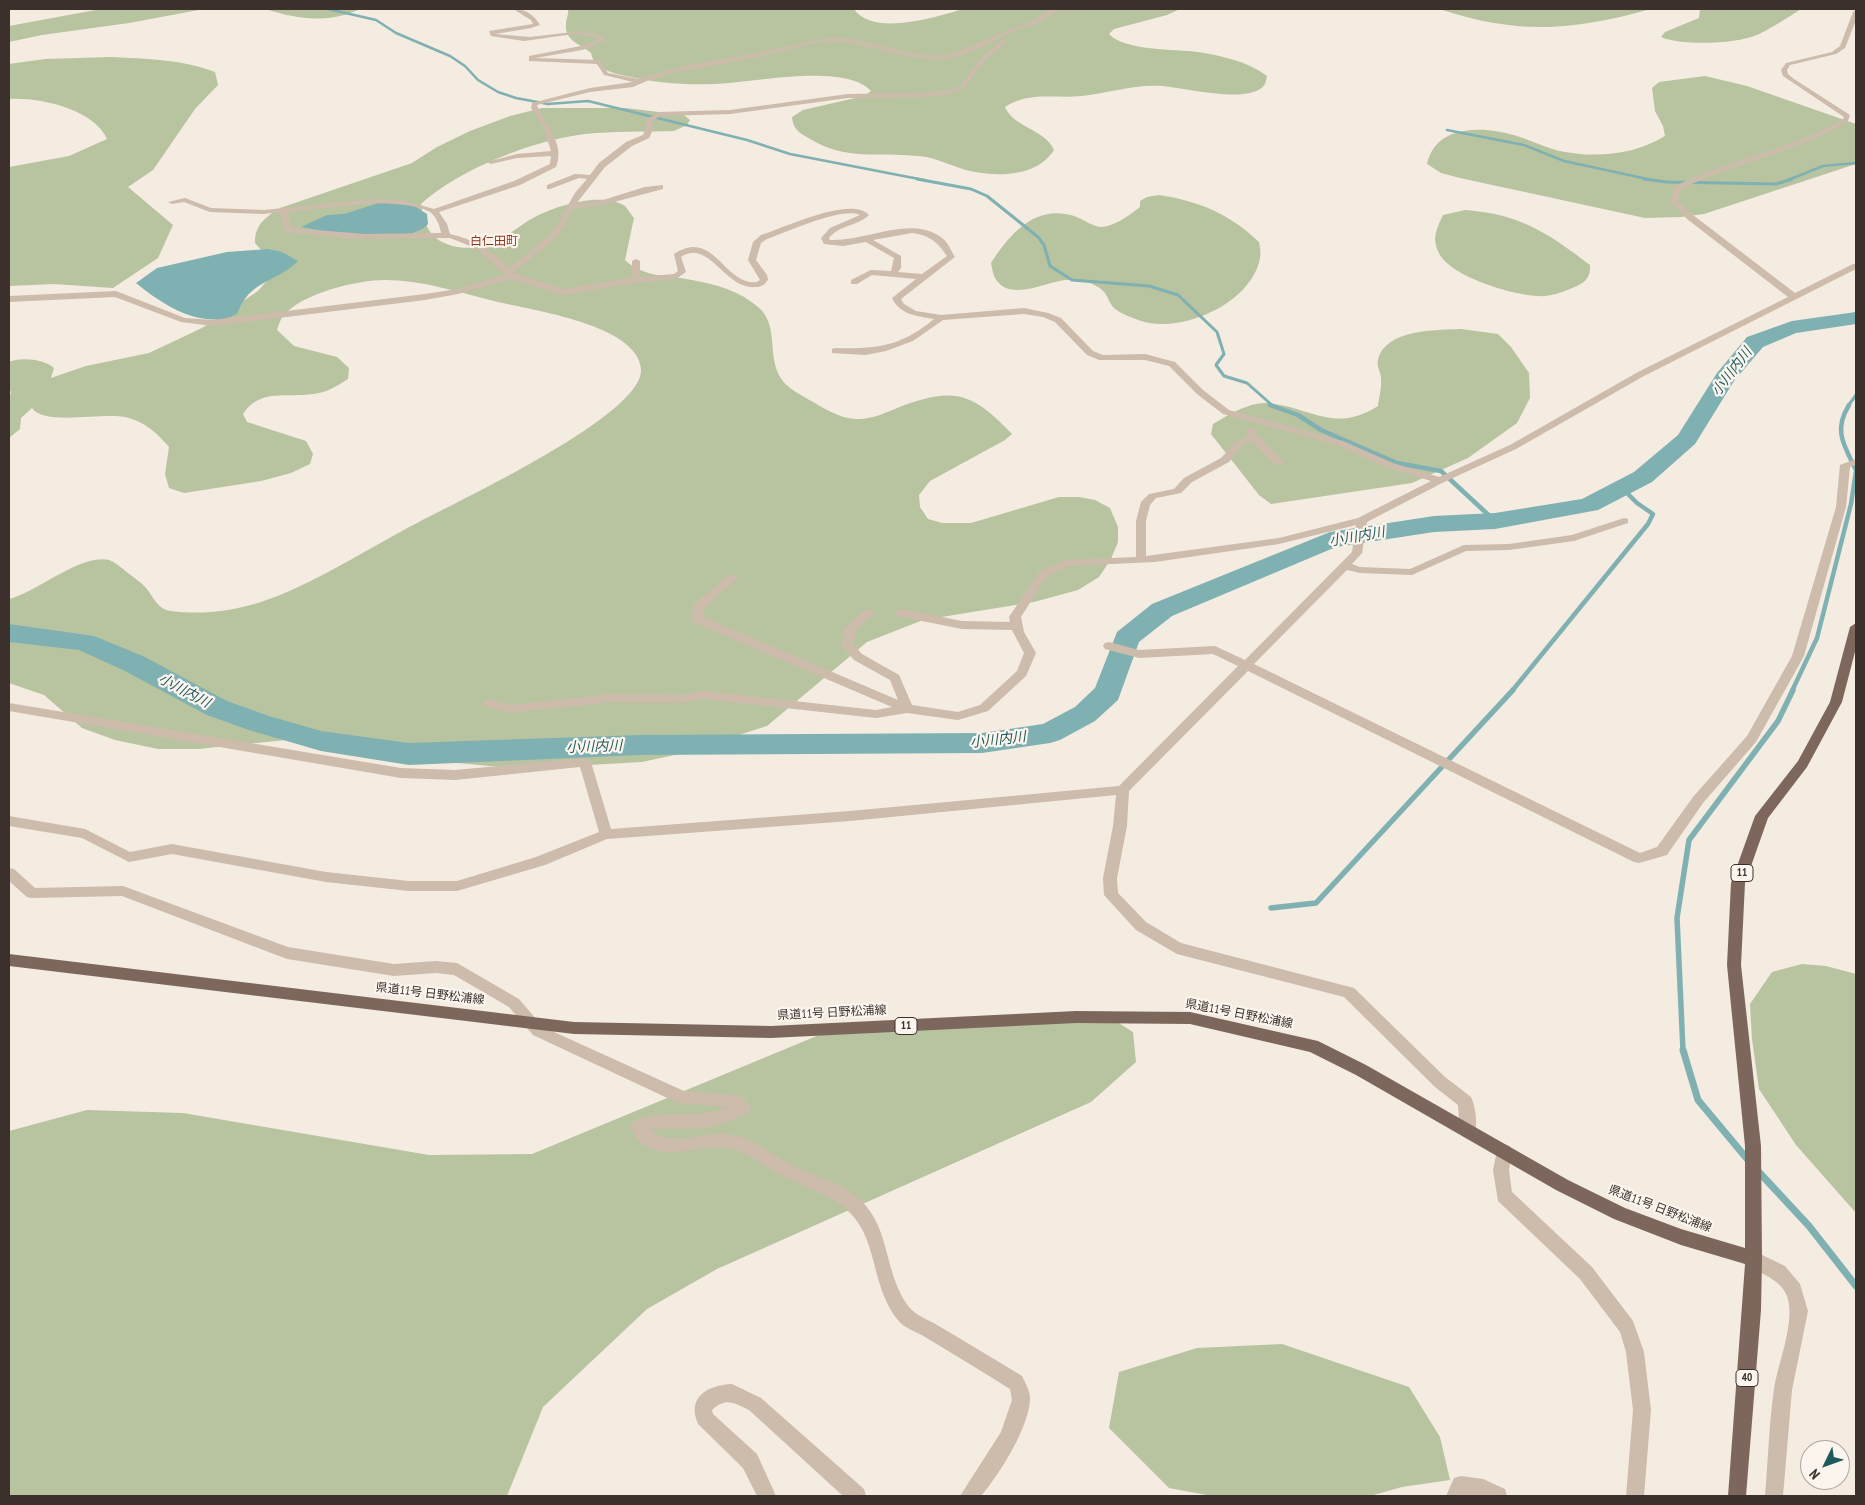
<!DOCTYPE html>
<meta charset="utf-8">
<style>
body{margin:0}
#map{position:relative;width:1865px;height:1505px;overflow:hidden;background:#f4ebe1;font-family:"PT Sans Narrow",sans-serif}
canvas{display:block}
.frame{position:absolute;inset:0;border:10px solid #3b302b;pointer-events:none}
.north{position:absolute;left:1800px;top:1440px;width:50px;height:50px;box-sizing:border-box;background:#fbf5ee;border:1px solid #aea6a0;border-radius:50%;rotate:228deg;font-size:14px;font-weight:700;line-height:20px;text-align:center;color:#3b302b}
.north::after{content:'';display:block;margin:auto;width:18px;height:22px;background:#1f5a5e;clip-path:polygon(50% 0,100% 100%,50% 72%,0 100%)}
</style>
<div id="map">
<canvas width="1865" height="1505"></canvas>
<div class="frame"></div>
<div class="north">N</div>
</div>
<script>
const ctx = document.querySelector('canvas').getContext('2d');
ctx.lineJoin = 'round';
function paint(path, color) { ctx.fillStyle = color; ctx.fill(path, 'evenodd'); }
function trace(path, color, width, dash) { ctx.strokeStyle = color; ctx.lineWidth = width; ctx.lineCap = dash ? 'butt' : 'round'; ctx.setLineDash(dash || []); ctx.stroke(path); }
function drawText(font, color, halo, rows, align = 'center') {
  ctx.font = font + ' "PT Sans Narrow","Noto Sans JP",sans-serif'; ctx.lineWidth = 4.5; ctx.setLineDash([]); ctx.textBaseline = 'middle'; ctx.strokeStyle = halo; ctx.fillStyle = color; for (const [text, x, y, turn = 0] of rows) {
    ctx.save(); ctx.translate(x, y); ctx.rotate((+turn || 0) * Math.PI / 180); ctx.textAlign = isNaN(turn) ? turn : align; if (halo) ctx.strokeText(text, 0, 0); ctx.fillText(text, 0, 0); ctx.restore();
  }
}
const green = new Path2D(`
 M101,9H204L129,23L42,35L9,42V26Z
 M265,9H360C329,24 297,19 265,9Z
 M568,9H854C873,37 936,17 963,9H1180L1167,15L1114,29L1109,34C1124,51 1176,49 1198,52C1222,56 1247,61 1267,76C1266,81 1265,87 1260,89C1240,102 1185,88 1162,86C1135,84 1109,93 1082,96C1054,99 1030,91 1005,107C1014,128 1045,129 1054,150C1037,177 998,177 970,171C952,167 937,157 918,156C879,152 847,161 810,139C800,133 793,130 792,117L803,110L864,96L871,91C845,62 751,83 714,84C684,85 655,83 626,76C612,73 594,69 591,53C580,44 564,40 566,24C566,18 569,15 568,9Z
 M1439,9H1651C1571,31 1519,35 1439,9Z
 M1700,9H1801C1787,18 1772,28 1757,35C1736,44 1681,46 1661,37L1665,32L1699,18Z
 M111,57C147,59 181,59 215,72L218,85L195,109L153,170L128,187L173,225L158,258L113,288L54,284L9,286V167L69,156L107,139C94,109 39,97 9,99V64L45,59Z
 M1705,76L1747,86L1856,124V164L1704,214L1681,217L1645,218L1460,178L1441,173L1427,164C1436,123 1485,126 1517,136C1533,141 1548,149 1565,152C1599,158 1636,154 1665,136L1663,126L1655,111L1652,88L1659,82Z
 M542,108H625L684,115L690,120L687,125L674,131C645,132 614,131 585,134C534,140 459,169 421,204C423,214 424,224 431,233C444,250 476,251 494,243C508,236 520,225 533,218C555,206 601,191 625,206C628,209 631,215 634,218L625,260C644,278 668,275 692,280C715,284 740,291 758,307C779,324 767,355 780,377C786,388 803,396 813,402C825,409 840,418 855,419C872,420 887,412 902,406C955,386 974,394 1012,434L1005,440L930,481L919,495L920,507L928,519L942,523H971L1059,497H1079L1095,500L1110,508L1118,527V542L1111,559L1099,577L1078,590L1034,602L923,620L867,642L767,726L679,754L642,762L535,768L489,766L447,762L383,742L325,736L198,749H158L115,740L82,728L44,695L9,683V599C37,592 81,553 109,560C115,562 123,569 128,573C134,578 141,582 146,588C152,595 156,605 164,609C172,613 200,613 210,612C226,611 246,607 261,602C313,585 370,547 419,522C458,501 645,414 641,369C638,325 532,310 498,302C461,293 423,280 385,280C357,280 303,293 284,315C280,319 279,325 277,330L294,346L337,357L349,368L348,379C337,386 326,393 313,394C286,398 260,388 243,414L247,422L306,441L313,454L310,464L291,473L261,481L184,493L169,488L165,474L169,447C159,435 145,422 129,418C106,411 45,427 32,408L21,418L20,429L9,438V400L11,392L9,389V362C20,357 45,359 54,368L51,378L86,366L149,353L202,328L258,291L272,275L273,263L255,243C255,224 265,218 280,208L412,163L437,147L470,131L510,116Z
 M1159,195C1199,201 1230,214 1259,242C1260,247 1261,253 1260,258C1252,303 1182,334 1141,321C1133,318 1121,314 1114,308C1109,303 1108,296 1104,292C1098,285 1086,281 1077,280C1055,275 1015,304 997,281C993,276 992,268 991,263C1010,234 1035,204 1074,216C1083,219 1093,227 1102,227C1115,226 1130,215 1140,207V201L1147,197Z
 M1465,210C1520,214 1548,233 1590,265C1591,279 1583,284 1570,289C1560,293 1549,297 1537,296C1513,295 1447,276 1438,251C1432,237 1437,228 1443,215Z
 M1461,329L1498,334L1511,347L1529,373L1530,398L1517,423L1468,458L1412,483L1271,504L1259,495L1211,434L1213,424C1228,415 1249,402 1267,403C1311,407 1334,434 1378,406C1379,397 1382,387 1381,378C1381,372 1376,366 1378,360C1385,329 1437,330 1461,329Z
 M1802,964L1826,966L1856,974V1213L1796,1145L1759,1089L1752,1039L1750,1004L1772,972Z
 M1109,1017L1133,1032L1136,1062L1091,1102L717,1269L647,1309L543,1407L507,1496H9V1131L87,1110L183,1113L429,1155L532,1154L836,1028Z
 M1282,1344L1409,1387L1440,1437L1450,1480L1402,1487L1370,1496H1212L1169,1488L1109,1428L1119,1372L1197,1348Z`);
const water = new Path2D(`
 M382,202L414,206L427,214L428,224C411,246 328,232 301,227L327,215L344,214Z
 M268,249L282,252L298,261C276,283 250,279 237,314C203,331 163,305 136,283L157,268L227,252Z`);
const streamFar4 = new Path2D(`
 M328,9L376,20L396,33L450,56L465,66L478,80L498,92L516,98L548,104L588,101L747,140L790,154L924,180
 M1447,130L1524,145L1564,161L1652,180
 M1788,180L1823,166L1856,163`);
const streamFar3 = new Path2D(`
 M917,179L971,189L987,196L1038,237L1044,245L1050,266L1072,280L1149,286L1178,295L1217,332L1224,354L1216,365L1224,376L1247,383L1273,406
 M1644,179L1667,182L1776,184L1792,179
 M1848,406L1856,395`);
const streamFar2 = new Path2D(`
 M1270,405L1298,415L1321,430L1397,463L1441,471L1495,521
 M1849,405C1833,431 1844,445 1856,470
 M1512,691L1648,524L1653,514L1637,503L1622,488
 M1792,691L1817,638L1851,504L1856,471`);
const streamFar1 = new Path2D(`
 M1271,908L1316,903L1513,690
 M1683,1051L1677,918L1689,840L1778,721L1793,690`);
const stream = new Path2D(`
 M1683,1050L1698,1100L1748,1160
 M1757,1170L1809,1226L1856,1286`);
const river = new Path2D(`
 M1856,312V324L1796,333L1763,347L1734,381L1695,444L1652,482L1598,510L1495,529L1434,532L1336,547L1172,616L1139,642L1118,700L1095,721L1060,740L1050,743L982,753L640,755L409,765L321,751L249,730L207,715L123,670L79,650L9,642V624L94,636L143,656L227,701L269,716L321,731L409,743L640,735L982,733L1043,724L1075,707L1095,688L1117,632L1152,604L1330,532L1434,516L1495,513L1582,499L1634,472L1678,435L1717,373L1747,337L1792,321Z`);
const minor = new Path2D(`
 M513,9C524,8 535,15 540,25L531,28L495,34L530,37L581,31L602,35L605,41L582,50L535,58L599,60L608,73L638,79L690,65L762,52L831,37L851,39L916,54L940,56L952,54L1032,21L1052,9H1059L1041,22L1016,30L980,48L953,58L940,60L916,58L851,43L823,41L762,56L677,72L649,80L633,87L590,92L537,105C544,125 566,143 556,167L520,185L439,212L447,224L450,234C473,239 492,251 509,268L552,233L575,193L587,179L579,178L550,189H547V185L575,174L590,175L599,163L626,142L643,135L645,130V120L659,112L730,110L848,94L924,93L949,90L960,86L981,58L1002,40H1006V42L985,60L964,88L950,94L924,97L848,98L730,114L660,116L652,121L653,130L649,138L632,146L605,167L576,204L603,200L645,187L663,185V189L603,205L573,209L558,236L513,273L563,289L632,278V261L636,259L640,261V277L674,274L678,271L674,254C714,227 724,286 757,282L760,280L748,260L753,242L761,235C783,228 852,195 869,215C858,226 839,225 829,238L830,240C865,242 912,214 942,238C948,242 951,251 955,257L901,299L904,304L916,311L941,315L1024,308L1048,313L1061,318L1093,351L1103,355L1145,354L1175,362L1203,390L1229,410L1343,441L1393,463L1439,477L1510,445L1638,372L1788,297L1687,219L1670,201L1675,186C1729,159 1791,150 1843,119L1844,117L1783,76L1781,70L1786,63L1832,52L1840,46L1853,12L1856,10V20L1845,48L1836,54L1790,65L1787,70L1788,74L1794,79L1850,115L1848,121C1797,153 1735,162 1681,189L1678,201L1693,215L1795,293L1853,264H1856V269L1644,376L1516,449L1444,482L1367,522L1362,553L1352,564L1360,567L1410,569L1464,545L1509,544L1572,535L1624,518L1628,519V523L1574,541L1509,550L1466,551L1412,575L1360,573L1347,570L1254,664L1640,853L1657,847L1693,797L1747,736L1792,656L1836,507L1840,465L1856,459V465L1850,467L1846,507L1804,656L1756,742L1703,803L1667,855L1639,863L1634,862L1248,671L1129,791L1127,826L1117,878L1118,893L1146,922L1181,943L1354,988L1445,1077L1471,1097C1476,1107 1478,1126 1474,1136L1468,1138L1462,1136L1460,1131L1458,1105L1435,1087L1344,997L1177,954L1136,930L1104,895L1103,878L1113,826L1116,795L850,821L607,839L545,865L457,891H409L326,882L172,854L129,862L82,838L9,826V816L85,829L130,852L172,844L326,872L409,881H457L536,857L599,832L580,767L455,780L401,778L9,711V703L401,768L455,770L585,758L591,762L611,829L850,811L1119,786L1238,666L1213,654L1139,658L1105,649L1103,646L1105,643L1109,642L1139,650L1215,646L1245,660L1352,552L1356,525L1279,544L1155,562L1068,566L1047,576L1021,617L1024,632L1036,653L1026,676L988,711L958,720L907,713L876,718L703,699L681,703L612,702L509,713L485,706L483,703L489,699L509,705L612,694L681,695L703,691L876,710L892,707L693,622L691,619L694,604L729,575H737L738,577L737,579L704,608L703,617L898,700L890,680L854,660L842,646L844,629L864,610H872L874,613L872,616L856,630L854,645L862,654L899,675L912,705L958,712L980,705L1017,671L1024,653L1012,630L962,629L897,616L895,613L897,610L901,609L962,621L1010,622L1009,617L1039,572L1066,560L1136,557V521L1141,502L1149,494L1174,489L1184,478L1221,458L1235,443L1247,436L1248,428H1254L1256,434L1283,461V465H1275L1252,441L1241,447L1229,462L1192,482L1181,493L1156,498L1150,505L1146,521V556L1279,538L1358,518L1431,481L1385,467L1337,445L1223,414L1197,394L1169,366L1145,360H1099L1087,355L1055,322L1043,317L1024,314L943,320L913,341L886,351L865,355L832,353V349L835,348C877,349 900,347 934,319C917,316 900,315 892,298L916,279L872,275L857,284H851V280L871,270L891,271L894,258L866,242L843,246L824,244L821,238L830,228L860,215C844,206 786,232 767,239L761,243L756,260L767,275L768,280C764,285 762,287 755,287C725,290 709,238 681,257L686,272L676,279L633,283L563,295L511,279L458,294L425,300L213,326L181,322L115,297L9,302V296L116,291L185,318L213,320L425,294L457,289L506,275L475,248L450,238L354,239L285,232L280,212L264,214L210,212L184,202L172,204L168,202L185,198L211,208L264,210L371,199L402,200L434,209L514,181L550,164L551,156L517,158L491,164L487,162L517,154L551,151L543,126L531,108L532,103L590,88L633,82L604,75L597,64L529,61V56L581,46L598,40L597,37L574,34L524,41L491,36L489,31L533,24L531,20ZM371,203C390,204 413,203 430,212C436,216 440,226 441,233L365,234L291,228L287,212ZM912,233C930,235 937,242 947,256L922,274L898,272L901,268V256L873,240Z
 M9,868L14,869L35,888L123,886L288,947L394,964L436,961L457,963L519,999L543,1027L684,1091L741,1096L751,1107L749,1112L733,1120L705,1128L650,1129C668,1149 703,1131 726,1134C751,1136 772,1155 794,1166C811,1174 830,1180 846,1189C894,1218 880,1268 909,1307C915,1315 929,1320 937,1325C966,1342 994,1359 1022,1376C1025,1382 1030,1391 1030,1398C1030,1426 999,1475 981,1496H960L1001,1432L1012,1400L1010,1389C982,1371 953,1354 925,1337C917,1332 902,1327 897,1319C865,1276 883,1225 828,1197C813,1189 796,1183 780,1175C765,1167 750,1153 733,1149C698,1140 652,1173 630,1127L632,1122C663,1107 696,1121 728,1107L678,1103L533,1035L509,1007L454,975L436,973L394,976L287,959L122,896L32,898L27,897L9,881Z
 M1504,1144L1510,1146L1512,1151L1509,1170L1512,1192L1592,1267L1633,1321L1644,1352L1651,1410L1644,1496H1626L1633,1410L1626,1352L1620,1332L1580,1279L1498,1201L1493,1170L1498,1146Z
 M1754,1251L1785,1266L1800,1284L1808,1311L1792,1390L1783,1496H1765C1768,1461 1769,1424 1774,1389C1778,1363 1796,1321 1787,1296C1779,1275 1752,1274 1746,1259L1748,1253Z
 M732,1384L761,1398L864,1489L866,1496H843L749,1410C734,1403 726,1397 712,1410L713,1414L757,1454L776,1496H757L743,1468L698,1424C686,1397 708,1385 732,1384Z
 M1461,1476L1483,1479L1505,1489L1507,1496H1446L1454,1478Z`);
const major = new Path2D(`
 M1856,623V648L1842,702L1807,767L1768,818L1745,883L1741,965L1761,1146L1762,1259L1761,1310L1746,1496H1728L1745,1264L1681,1245L1614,1219L1556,1190L1356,1075L1310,1052L1190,1024L1076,1023L771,1038L574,1034L9,966V954L574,1022L771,1026L1076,1011L1190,1012L1318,1041L1366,1065L1568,1180L1625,1208L1681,1229L1745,1248V1146L1727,965L1731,883L1755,816L1798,761L1830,702L1850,627Z`);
const shields = [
 [1742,873,22],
 [906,1026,22],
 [1747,1378,22]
];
const shieldNames = [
 ["11",1742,873],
 ["11",906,1026],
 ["40",1747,1378]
];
const farQuarternames = [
 ["白仁田町",494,242]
];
const streetNames = [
 ["県道11号 日野松浦線",430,994,7],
 ["県道11号 日野松浦線",832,1013,-3],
 ["県道11号 日野松浦線",1239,1014,11],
 ["県道11号 日野松浦線",1660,1209,21]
];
const waterNames = [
 ["小川内川",1732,372,-53],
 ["小川内川",1357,537,-10],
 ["小川内川",184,691,28],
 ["小川内川",998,740,-6],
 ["小川内川",594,747,-2]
];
paint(green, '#b8c4a0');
paint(water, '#7fb0b2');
trace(streamFar4, '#7fb0b2', 2.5);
trace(streamFar3, '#7fb0b2', 3);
trace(streamFar2, '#7fb0b2', 4.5);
trace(streamFar1, '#7fb0b2', 5.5);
trace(stream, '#7fb0b2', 7);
paint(river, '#7fb0b2');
paint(minor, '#cdbbac');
paint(major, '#7d675c');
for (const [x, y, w] of shields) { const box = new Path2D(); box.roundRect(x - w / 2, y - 8.5, w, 17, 4); ctx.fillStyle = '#fbf5ee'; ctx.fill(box); trace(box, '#3b302b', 1); }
drawText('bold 11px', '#3b302b', null, shieldNames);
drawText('12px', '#8c3b22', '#fbf5ee', farQuarternames);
drawText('12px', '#3b302b', '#fbf5ee', streetNames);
drawText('italic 14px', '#1f5a5e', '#fbf5ee', waterNames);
</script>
